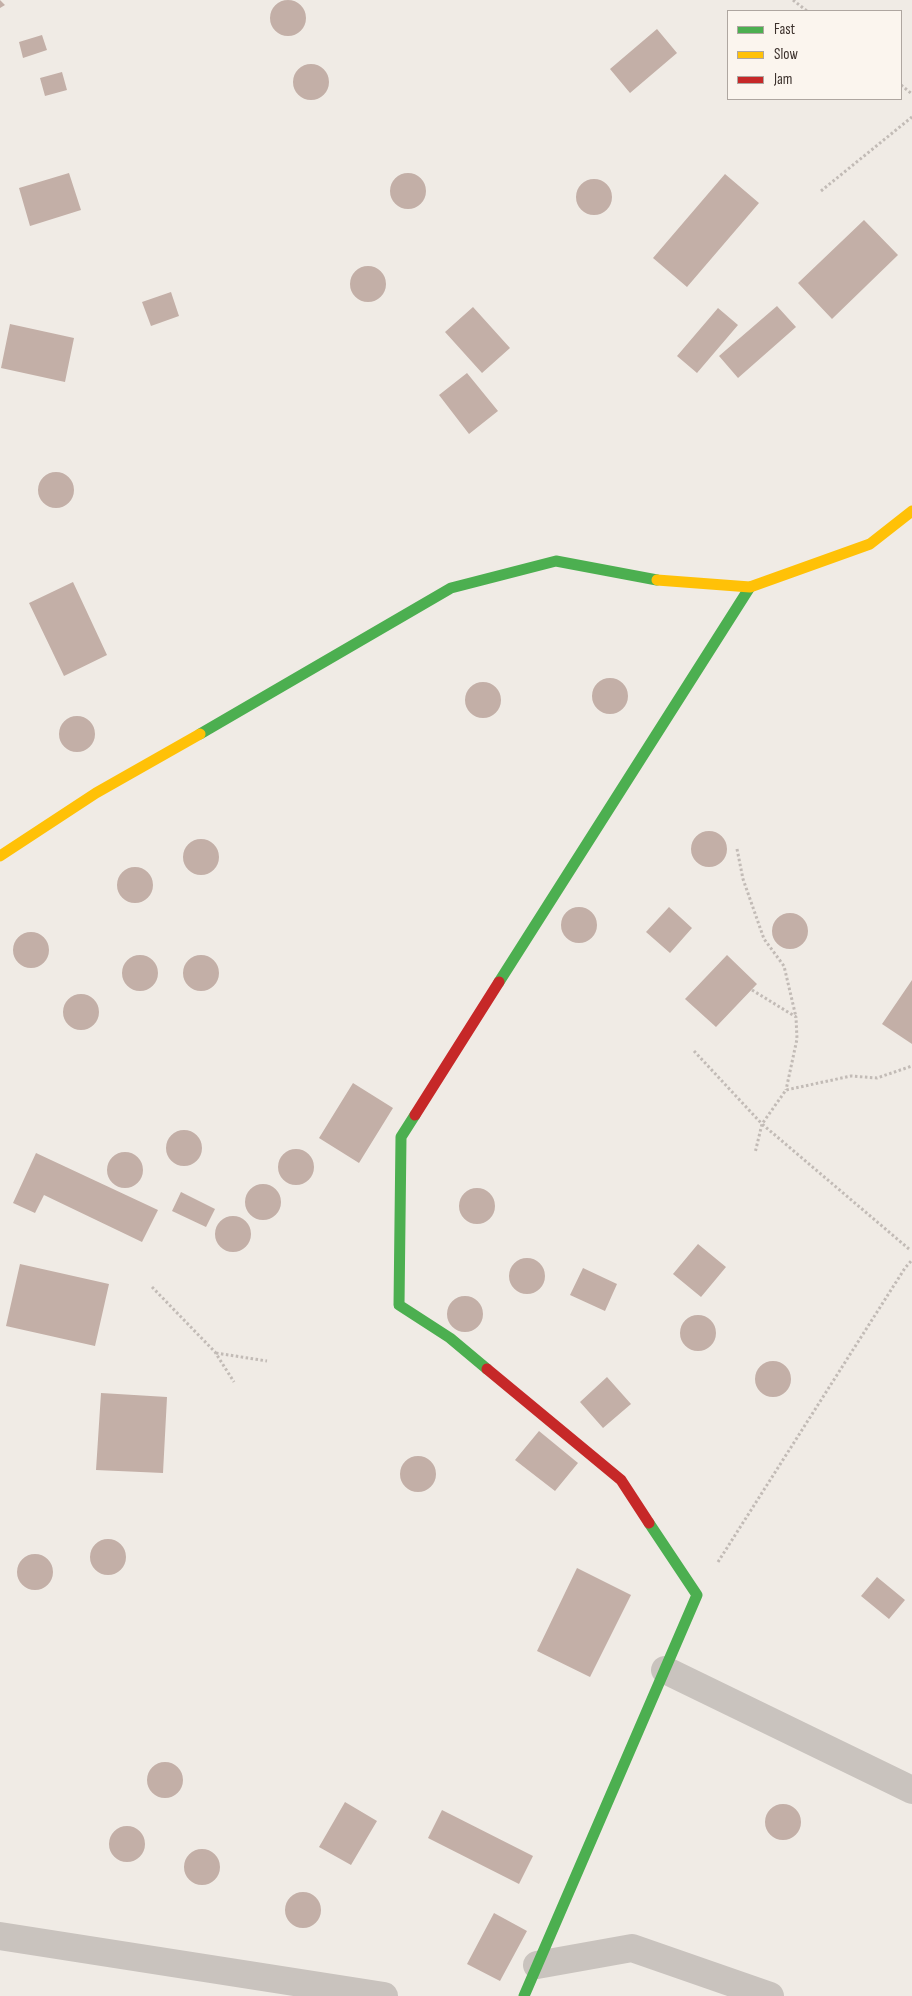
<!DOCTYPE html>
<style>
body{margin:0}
#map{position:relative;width:912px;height:1996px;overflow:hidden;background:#f0ebe5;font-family:"Sofia Sans Condensed",sans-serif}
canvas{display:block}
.legend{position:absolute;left:727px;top:10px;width:175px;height:90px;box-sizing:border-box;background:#fbf5ee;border:1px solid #aea6a0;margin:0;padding:6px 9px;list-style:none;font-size:15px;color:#3b302b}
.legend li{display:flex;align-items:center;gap:10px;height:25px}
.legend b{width:25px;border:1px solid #aea6a0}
</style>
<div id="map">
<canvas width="912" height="1996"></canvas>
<ul class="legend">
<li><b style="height:6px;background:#4caf50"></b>Fast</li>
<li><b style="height:6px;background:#ffc107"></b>Slow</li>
<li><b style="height:6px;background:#c62828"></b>Jam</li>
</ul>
</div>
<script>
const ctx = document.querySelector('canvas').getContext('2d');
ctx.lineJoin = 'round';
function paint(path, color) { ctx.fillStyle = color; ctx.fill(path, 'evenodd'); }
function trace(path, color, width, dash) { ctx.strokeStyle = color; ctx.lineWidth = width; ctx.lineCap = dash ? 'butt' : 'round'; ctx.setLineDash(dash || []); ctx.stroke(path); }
const building = new Path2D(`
 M270 18a18 18 0 1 1 36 0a18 18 0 1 1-36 0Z
 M0,0L5,5L0,8Z
 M657,29L677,53L630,93L610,69Z
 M42,35L47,50L23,58L19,42Z
 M293 82a18 18 0 1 1 36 0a18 18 0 1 1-36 0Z
 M62,72L67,90L45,96L40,78Z
 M390 191a18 18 0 1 1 36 0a18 18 0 1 1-36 0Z
 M69,173L81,210L30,226L19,188Z
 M725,174L759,203L687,287L653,258Z
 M576 197a18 18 0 1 1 36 0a18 18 0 1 1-36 0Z
 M864,220L898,255L832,319L798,283Z
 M350 284a18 18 0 1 1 36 0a18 18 0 1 1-36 0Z
 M171,292L179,316L151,326L142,302Z
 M777,306L796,327L738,378L719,356Z
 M473,307L510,348L482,373L445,332Z
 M718,308L738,325L697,373L677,356Z
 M10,324L74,338L65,382L1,368Z
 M467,373L498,411L469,434L439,395Z
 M38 490a18 18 0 1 1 36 0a18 18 0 1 1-36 0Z
 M73,582L107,655L64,676L29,603Z
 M592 696a18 18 0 1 1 36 0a18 18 0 1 1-36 0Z
 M465 700a18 18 0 1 1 36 0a18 18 0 1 1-36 0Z
 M59 734a18 18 0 1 1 36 0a18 18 0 1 1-36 0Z
 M691 849a18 18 0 1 1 36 0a18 18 0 1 1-36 0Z
 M183 857a18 18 0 1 1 36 0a18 18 0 1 1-36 0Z
 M117 885a18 18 0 1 1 36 0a18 18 0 1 1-36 0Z
 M561 925a18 18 0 1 1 36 0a18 18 0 1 1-36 0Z
 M669,907L692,928L670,953L646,932Z
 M772 931a18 18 0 1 1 36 0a18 18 0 1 1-36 0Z
 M13 950a18 18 0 1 1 36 0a18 18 0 1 1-36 0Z
 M183 973a18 18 0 1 1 36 0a18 18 0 1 1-36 0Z
 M122 973a18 18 0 1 1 36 0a18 18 0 1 1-36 0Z
 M727,955L757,984L716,1027L685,999Z
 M912,980V1044L882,1024Z
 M63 1012a18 18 0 1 1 36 0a18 18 0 1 1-36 0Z
 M353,1083L393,1108L359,1163L319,1138Z
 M166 1148a18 18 0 1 1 36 0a18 18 0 1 1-36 0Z
 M278 1167a18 18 0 1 1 36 0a18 18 0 1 1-36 0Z
 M107 1170a18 18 0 1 1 36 0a18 18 0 1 1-36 0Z
 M36,1153L158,1210L142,1242L44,1195L35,1213L13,1203Z
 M245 1202a18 18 0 1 1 36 0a18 18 0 1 1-36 0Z
 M459 1206a18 18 0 1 1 36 0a18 18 0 1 1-36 0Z
 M181,1192L215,1209L206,1227L172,1211Z
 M215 1234a18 18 0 1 1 36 0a18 18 0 1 1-36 0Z
 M698,1244L726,1267L701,1297L673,1274Z
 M509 1276a18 18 0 1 1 36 0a18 18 0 1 1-36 0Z
 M20,1264L109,1284L95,1346L6,1326Z
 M583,1268L617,1284L605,1311L570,1295Z
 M447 1314a18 18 0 1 1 36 0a18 18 0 1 1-36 0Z
 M680 1333a18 18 0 1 1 36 0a18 18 0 1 1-36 0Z
 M755 1379a18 18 0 1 1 36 0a18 18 0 1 1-36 0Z
 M607,1377L631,1404L603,1428L580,1402Z
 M101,1393L167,1397L163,1473L96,1470Z
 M539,1431L578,1463L555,1491L515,1460Z
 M400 1474a18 18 0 1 1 36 0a18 18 0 1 1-36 0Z
 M90 1557a18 18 0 1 1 36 0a18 18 0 1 1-36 0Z
 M17 1572a18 18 0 1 1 36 0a18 18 0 1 1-36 0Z
 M577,1568L631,1595L590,1677L537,1651Z
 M877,1577L905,1600L889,1619L861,1596Z
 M147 1780a18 18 0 1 1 36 0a18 18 0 1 1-36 0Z
 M345,1802L377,1821L351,1865L319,1847Z
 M765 1822a18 18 0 1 1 36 0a18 18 0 1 1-36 0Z
 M442,1810L533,1856L519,1884L428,1838Z
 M109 1844a18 18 0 1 1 36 0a18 18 0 1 1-36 0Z
 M184 1867a18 18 0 1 1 36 0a18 18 0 1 1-36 0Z
 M285 1910a18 18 0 1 1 36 0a18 18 0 1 1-36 0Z
 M494,1913L527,1931L500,1981L467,1964Z`);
const path = new Path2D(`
 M793,0L807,11
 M901,85L912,94
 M821,191L912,117
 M737,849L743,879L764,939L784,966L796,1017
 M752,990L796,1017L797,1039L786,1090
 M694,1051L762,1124L755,1153
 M909,1249L762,1124L786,1090L851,1076L877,1078L912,1066
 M152,1287L215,1352L234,1382
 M216,1353L267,1361
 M718,1562L905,1268L912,1260`);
const street = new Path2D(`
 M665,1670L912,1790
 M0,1936L384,1996
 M537,1965L632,1948L770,1996`);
const fast = new Path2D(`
 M200,734L451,588L556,561L657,580
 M499,982L750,587
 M415,1115L401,1137L399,1305L450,1338L487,1369
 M524,1996L697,1595L649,1523`);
const slow = new Path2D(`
 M657,580L750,587L870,544L912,511
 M0,856L96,793L200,734`);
const jam = new Path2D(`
 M415,1115L499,982
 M487,1369L621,1480L649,1523`);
paint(building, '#c3afa7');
trace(path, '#c2bbb6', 3, [2.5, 2.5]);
trace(street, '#c9c3be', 28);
trace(fast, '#4caf50', 11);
trace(slow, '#ffc107', 11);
trace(jam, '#c62828', 11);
</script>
